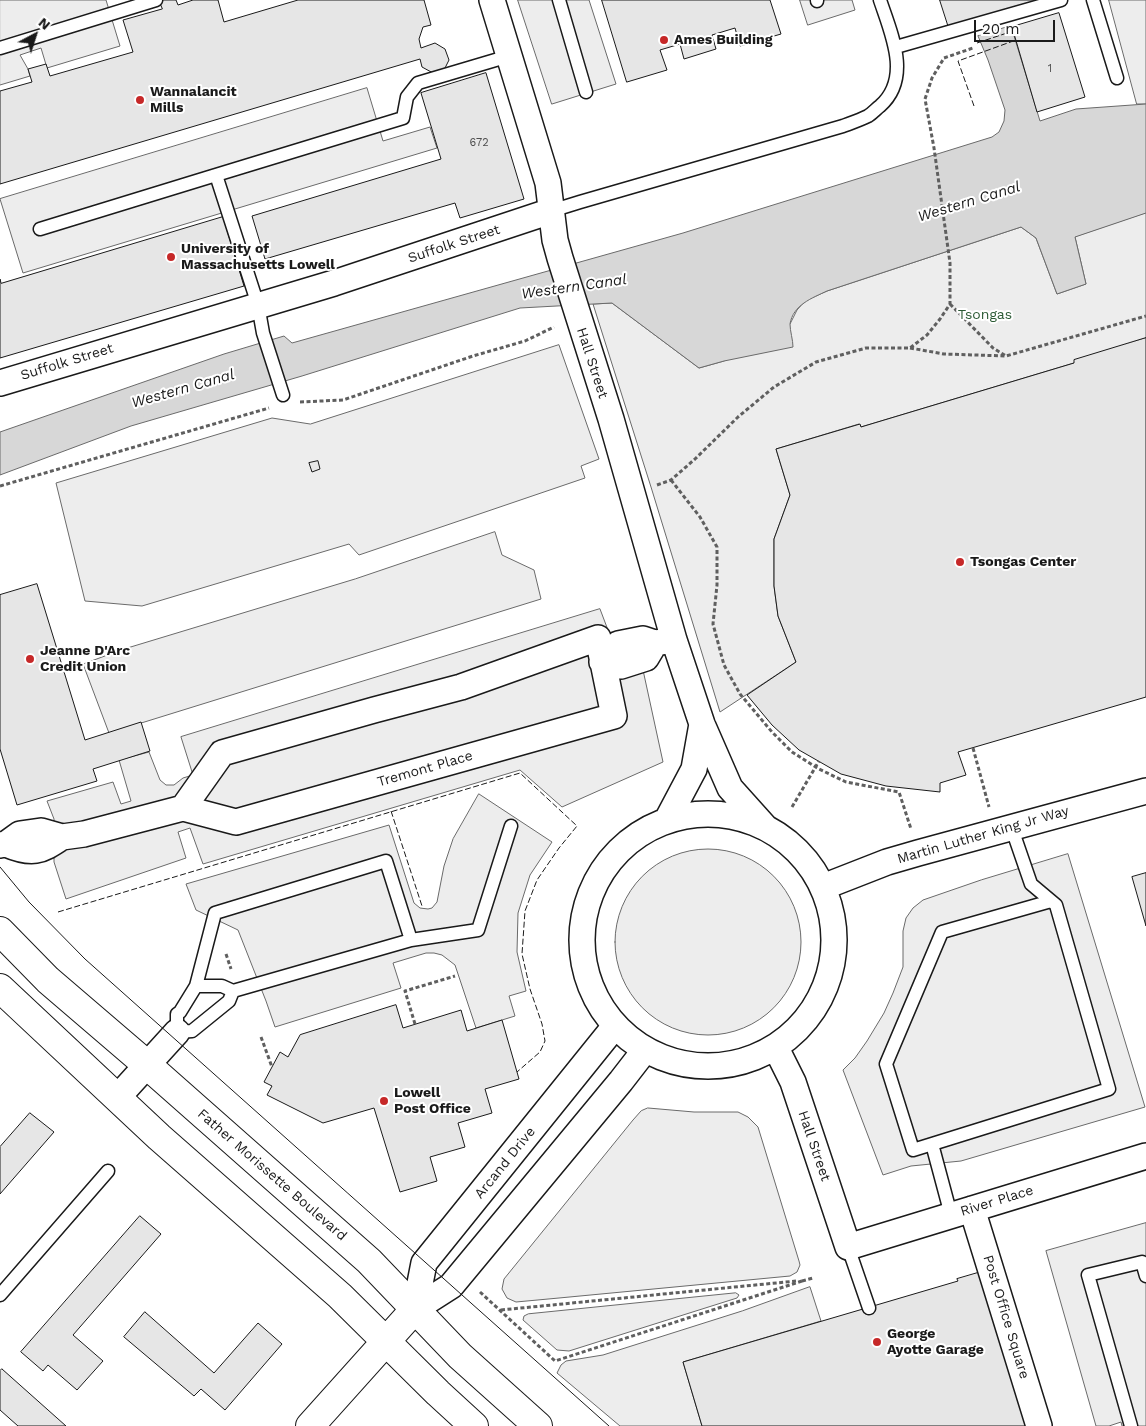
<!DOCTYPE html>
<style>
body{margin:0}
#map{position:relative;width:1146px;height:1426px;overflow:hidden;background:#fff;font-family:"Work Sans",sans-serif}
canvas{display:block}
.north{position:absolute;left:10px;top:10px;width:50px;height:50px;-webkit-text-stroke:4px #fff;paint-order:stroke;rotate:40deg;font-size:14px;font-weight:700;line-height:20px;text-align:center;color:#1a1a1a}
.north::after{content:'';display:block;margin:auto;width:18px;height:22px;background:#1a1a1a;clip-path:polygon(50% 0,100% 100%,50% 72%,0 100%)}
.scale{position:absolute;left:974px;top:20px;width:81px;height:22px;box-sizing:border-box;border:2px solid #1a1a1a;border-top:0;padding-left:6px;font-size:15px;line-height:18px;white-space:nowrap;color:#1a1a1a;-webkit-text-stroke:4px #fff;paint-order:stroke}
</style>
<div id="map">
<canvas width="1146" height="1426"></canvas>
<div class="north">N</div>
<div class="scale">20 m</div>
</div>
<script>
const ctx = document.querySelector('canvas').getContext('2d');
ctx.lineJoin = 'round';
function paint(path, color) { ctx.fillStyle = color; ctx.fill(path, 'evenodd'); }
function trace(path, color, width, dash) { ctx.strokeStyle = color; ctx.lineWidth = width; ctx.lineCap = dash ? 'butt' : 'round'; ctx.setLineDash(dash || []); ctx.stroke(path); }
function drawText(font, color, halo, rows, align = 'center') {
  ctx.font = font + ' "Work Sans",sans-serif'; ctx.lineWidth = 4; ctx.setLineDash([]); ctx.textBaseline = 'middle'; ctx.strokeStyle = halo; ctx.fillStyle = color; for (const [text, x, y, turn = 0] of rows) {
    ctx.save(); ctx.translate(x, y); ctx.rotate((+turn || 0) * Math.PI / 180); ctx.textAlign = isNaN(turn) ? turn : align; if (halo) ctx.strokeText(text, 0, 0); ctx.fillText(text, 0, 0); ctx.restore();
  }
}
const built = new Path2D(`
 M0,0H106L120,46L47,68L41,48L20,55L28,69L30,76L0,85Z
 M518,0H589L616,84L552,104Z
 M800,0H852L855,10L808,25Z
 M1109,0H1146V104H1137Z
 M367,88L383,141L430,127L437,148L23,273L0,199Z
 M1146,213V338L1074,363L861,427L859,424L776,449L790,495L774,539V586L778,616L796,662L720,712L651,487L593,304L612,303L699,368L724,361L790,324L797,310L805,301L827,291L1021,227L1036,238L1057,294L1086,284L1075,237Z
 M559,345L599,459L581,466L585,478L359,555L349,544L142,606L85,601L56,483L272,418L310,424Z
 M495,532L502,555L534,570L541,599L109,733L83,664L124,649L355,579Z
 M600,609L625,675L643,670L663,762L562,807L520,770L203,864L190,828L178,832L186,858L66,899L54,862V819L47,801L113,782L121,804L131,801L119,760L149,752L160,780L166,785H174L183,778L193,775L181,737Z
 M479,794L552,842L530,875L518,913L517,952L526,991L509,996L515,1016L476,1028L455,965L442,955L434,953H426L393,963L401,988L275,1027L266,1001L238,930L196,910L186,884L389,825L414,903L420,908L428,909L432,908L437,902L444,866L453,839Z
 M615 942a93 93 0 1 1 186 0a93 93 0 1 1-186 0Z
 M1068,854L1145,1107L961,1161L911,1166L883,1175L843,1070L855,1058L867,1041L884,1013L893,993L903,967V931L906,918L913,908L923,900L981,880Z
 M648,1108L694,1112H738L748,1117L758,1127L799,1261L800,1265L797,1272L790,1276L559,1298L516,1302L507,1298L502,1289L504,1279L633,1120L641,1111Z
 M1146,1223V1426H1122L1121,1422L1109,1426H1096L1046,1251Z
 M810,1287L821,1321L683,1362L702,1426H620L557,1373L561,1365L566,1361L603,1355L742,1311Z
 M736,1293L739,1295L737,1298L569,1351L557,1350L523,1320L524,1316L528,1314Z`);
const water = new Path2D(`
 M1011,26L1040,121L1076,109L1146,104V213L1075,237L1086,284L1057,294L1036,238L1021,227L827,291C812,298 793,305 790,324C790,331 793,340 793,347L724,361L699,368L612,303L520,308L302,376L131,426L0,475V432L224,354L284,336L292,343L683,233L992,137L999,132L1004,121L1005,110L988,60L978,36Z`);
const building = new Path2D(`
 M159,0H176L178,5L193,0H218L224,22L298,0H424L431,25L423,27L419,39L421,48L435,43L445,49L449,60L444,70L433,73L422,67L420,59L0,184V91L32,82L28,69L46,64L50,76L133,52L123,20L162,9Z
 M602,0H770L781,34L740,46L735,28L712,35L716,49L684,59L680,44L660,50L667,70L627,82Z
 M940,0H1039L949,28Z
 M1059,13L1085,97L1037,112L1012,27Z
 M486,73L524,199L460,218L455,203L265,259L252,216L441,159L421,93Z
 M223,217L244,286L0,358V279L1,283Z
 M1146,338V697L958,752L966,775L940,783V792L886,786L841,774L799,750L772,725L747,695L796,662L778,616L774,586V539L790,495L776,449L860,424L861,427L1074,363V360Z
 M318,461L320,469L312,472L309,463Z
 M37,584L85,740L141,722L150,751L93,769L97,781L17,805L0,749V595Z
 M1146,873V926L1132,877Z
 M396,1005L403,1028L461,1010L467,1031L502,1020L519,1079L485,1089L492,1113L458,1123L465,1147L430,1157L437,1181L400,1192L374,1108L323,1123L267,1095L272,1086L264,1082L280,1052L288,1057L300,1035Z
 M30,1113L54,1132L0,1194V1147Z
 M140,1216L161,1234L73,1335L103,1361L77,1390L48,1365L43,1371L21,1352Z
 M981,1272L1027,1426H702L683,1362L958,1281L957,1279Z
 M145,1312L214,1373L258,1323L282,1344L225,1410L201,1389L194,1396L124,1337Z
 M2,1369L66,1426H18L0,1410V1371Z`);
const path = new Path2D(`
 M950,304L993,348L1006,356
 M910,348L944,354L1006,356L1146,316
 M300,402L343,400L473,356L525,341L554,327
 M671,480L700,517L717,547V585L713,624L724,665L740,694L772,732L792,752L819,769L846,782L899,792L911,829
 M657,485L671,480L695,459L738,417L774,387L816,362L866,348H910L927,335L940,319L950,304V263L934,148L925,99L932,78L944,58L973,48
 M0,486L269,408
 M973,748L989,807
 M792,807L819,761
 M226,954L231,969
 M415,1024L405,991L455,976
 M261,1037L272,1067
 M802,1281L813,1278
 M480,1292L555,1361L802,1281
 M501,1310L796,1281`);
const service = new Path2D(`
 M559,0L586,92
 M817,0V1
 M1093,0L1117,78
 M896,47L1061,0
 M0,48L156,0
 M551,211L580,202L843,126C851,123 860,120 868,116C873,113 876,109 880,106C912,78 891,33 880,0
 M40,229L216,175
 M283,395L263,333L258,305L216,175L403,118L407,97L418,83L509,56
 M1011,826L1031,884L1056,905L1109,1089L913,1150L886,1064L942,932L1051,901
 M386,861L411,940L233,991L229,1001L192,1031L177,1032V1014L180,1012L196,986L215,913Z
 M411,940L478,930L511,826
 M196,986H222L233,991
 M932,1144L951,1215
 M848,1247L869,1308
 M0,1295L108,1171
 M1131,1426L1088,1275L1142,1262L1146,1276`);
const minor = new Path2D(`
 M492,0L548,183L555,240L560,258L611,419L674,640L702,724L730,788L765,827
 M0,383L334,283L551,211
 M602,662L618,644L643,639L655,643L674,640
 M602,662L621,666L646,658L655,643
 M582 940a126 126 0 1 1 252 0a126 126 0 1 1-252 0Z
 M667,820L694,769L702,724
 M6,844C32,855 40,852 62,837
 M0,845L6,844L20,834L41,831L62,837L84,834L183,808L236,822L614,716L598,638L461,687L374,710L222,753L183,808
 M823,887L887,862L918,853L1146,791
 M776,1048L793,1082L848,1247L1146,1156
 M117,1098L177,1032
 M972,1209L1039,1426
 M415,1309L424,1263L615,1026
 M415,1309L451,1286L621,1081L645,1050`);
const primary = new Path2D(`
 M0,931L48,980L146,1064L369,1261L460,1356L538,1426
 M0,988L159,1137L340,1296L438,1393L474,1426
 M310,1426L415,1309`);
const tram = new Path2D(`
 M0,867L29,902L85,959L609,1426`);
const fence = new Path2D(`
 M977,43L1013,31
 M974,106L958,61L1016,40
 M391,811L422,906
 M58,912L520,773L577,826L559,848L537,880L525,911L522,954L530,989L542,1024L545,1041L540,1052L517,1072`);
const markers = [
 [664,40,5,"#c62828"],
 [140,100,5,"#c62828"],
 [171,257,5,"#c62828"],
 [960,562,5,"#c62828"],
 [30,659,5,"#c62828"],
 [384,1101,5,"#c62828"],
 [877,1342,5,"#c62828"]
];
const numberNames = [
 ["1",1050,69],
 ["672",479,143]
];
const poiNames = [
 ["Ames Building",674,40],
 ["Wannalancit",150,92],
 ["Mills",150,108],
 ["University of",181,249],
 ["Massachusetts Lowell",181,265],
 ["Tsongas Center",970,562],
 ["Jeanne D'Arc",40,651],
 ["Credit Union",40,667],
 ["Lowell",394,1093],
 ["Post Office",394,1109],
 ["George",887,1334],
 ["Ayotte Garage",887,1350]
];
const streetNames = [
 ["Suffolk Street",454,244,-18],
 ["Suffolk Street",67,362,-17],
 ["Hall Street",592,363,72],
 ["Tremont Place",425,769,-16],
 ["Martin Luther King Jr Way",983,835,-16],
 ["Hall Street",814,1146,71],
 ["Arcand Drive",505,1163,-51],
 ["Father Morissette Boulevard",272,1175,41],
 ["River Place",997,1201,-17],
 ["Post Office Square",1006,1317,73]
];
const parkNames = [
 ["Tsongas",985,315]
];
const waterNames = [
 ["Western Canal",969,202,-17],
 ["Western Canal",574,287,-8],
 ["Western Canal",183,389,-16]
];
paint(built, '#ededed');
trace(built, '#6a6a6a', 1);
paint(water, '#d7d7d7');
trace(water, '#6a6a6a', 1);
paint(building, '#e6e6e6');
trace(building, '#1a1a1a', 1);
trace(service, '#1a1a1a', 15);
trace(minor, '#1a1a1a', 28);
trace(primary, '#1a1a1a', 30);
trace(path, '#5f5f5f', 3, [4, 2.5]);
trace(service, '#fff', 12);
trace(minor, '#fff', 25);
trace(primary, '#fff', 28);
trace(tram, '#1a1a1a', 1);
trace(fence, '#1a1a1a', 1, [6, 2.5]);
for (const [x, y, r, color] of markers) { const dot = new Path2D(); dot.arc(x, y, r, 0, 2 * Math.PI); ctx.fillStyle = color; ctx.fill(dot); trace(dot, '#fff', 2); }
drawText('11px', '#4d4d4d', null, numberNames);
drawText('bold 14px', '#1a1a1a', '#fff', poiNames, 'left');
drawText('14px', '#1a1a1a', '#fff', streetNames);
drawText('14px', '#2b5a34', '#fff', parkNames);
drawText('italic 15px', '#1a1a1a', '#fff', waterNames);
</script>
